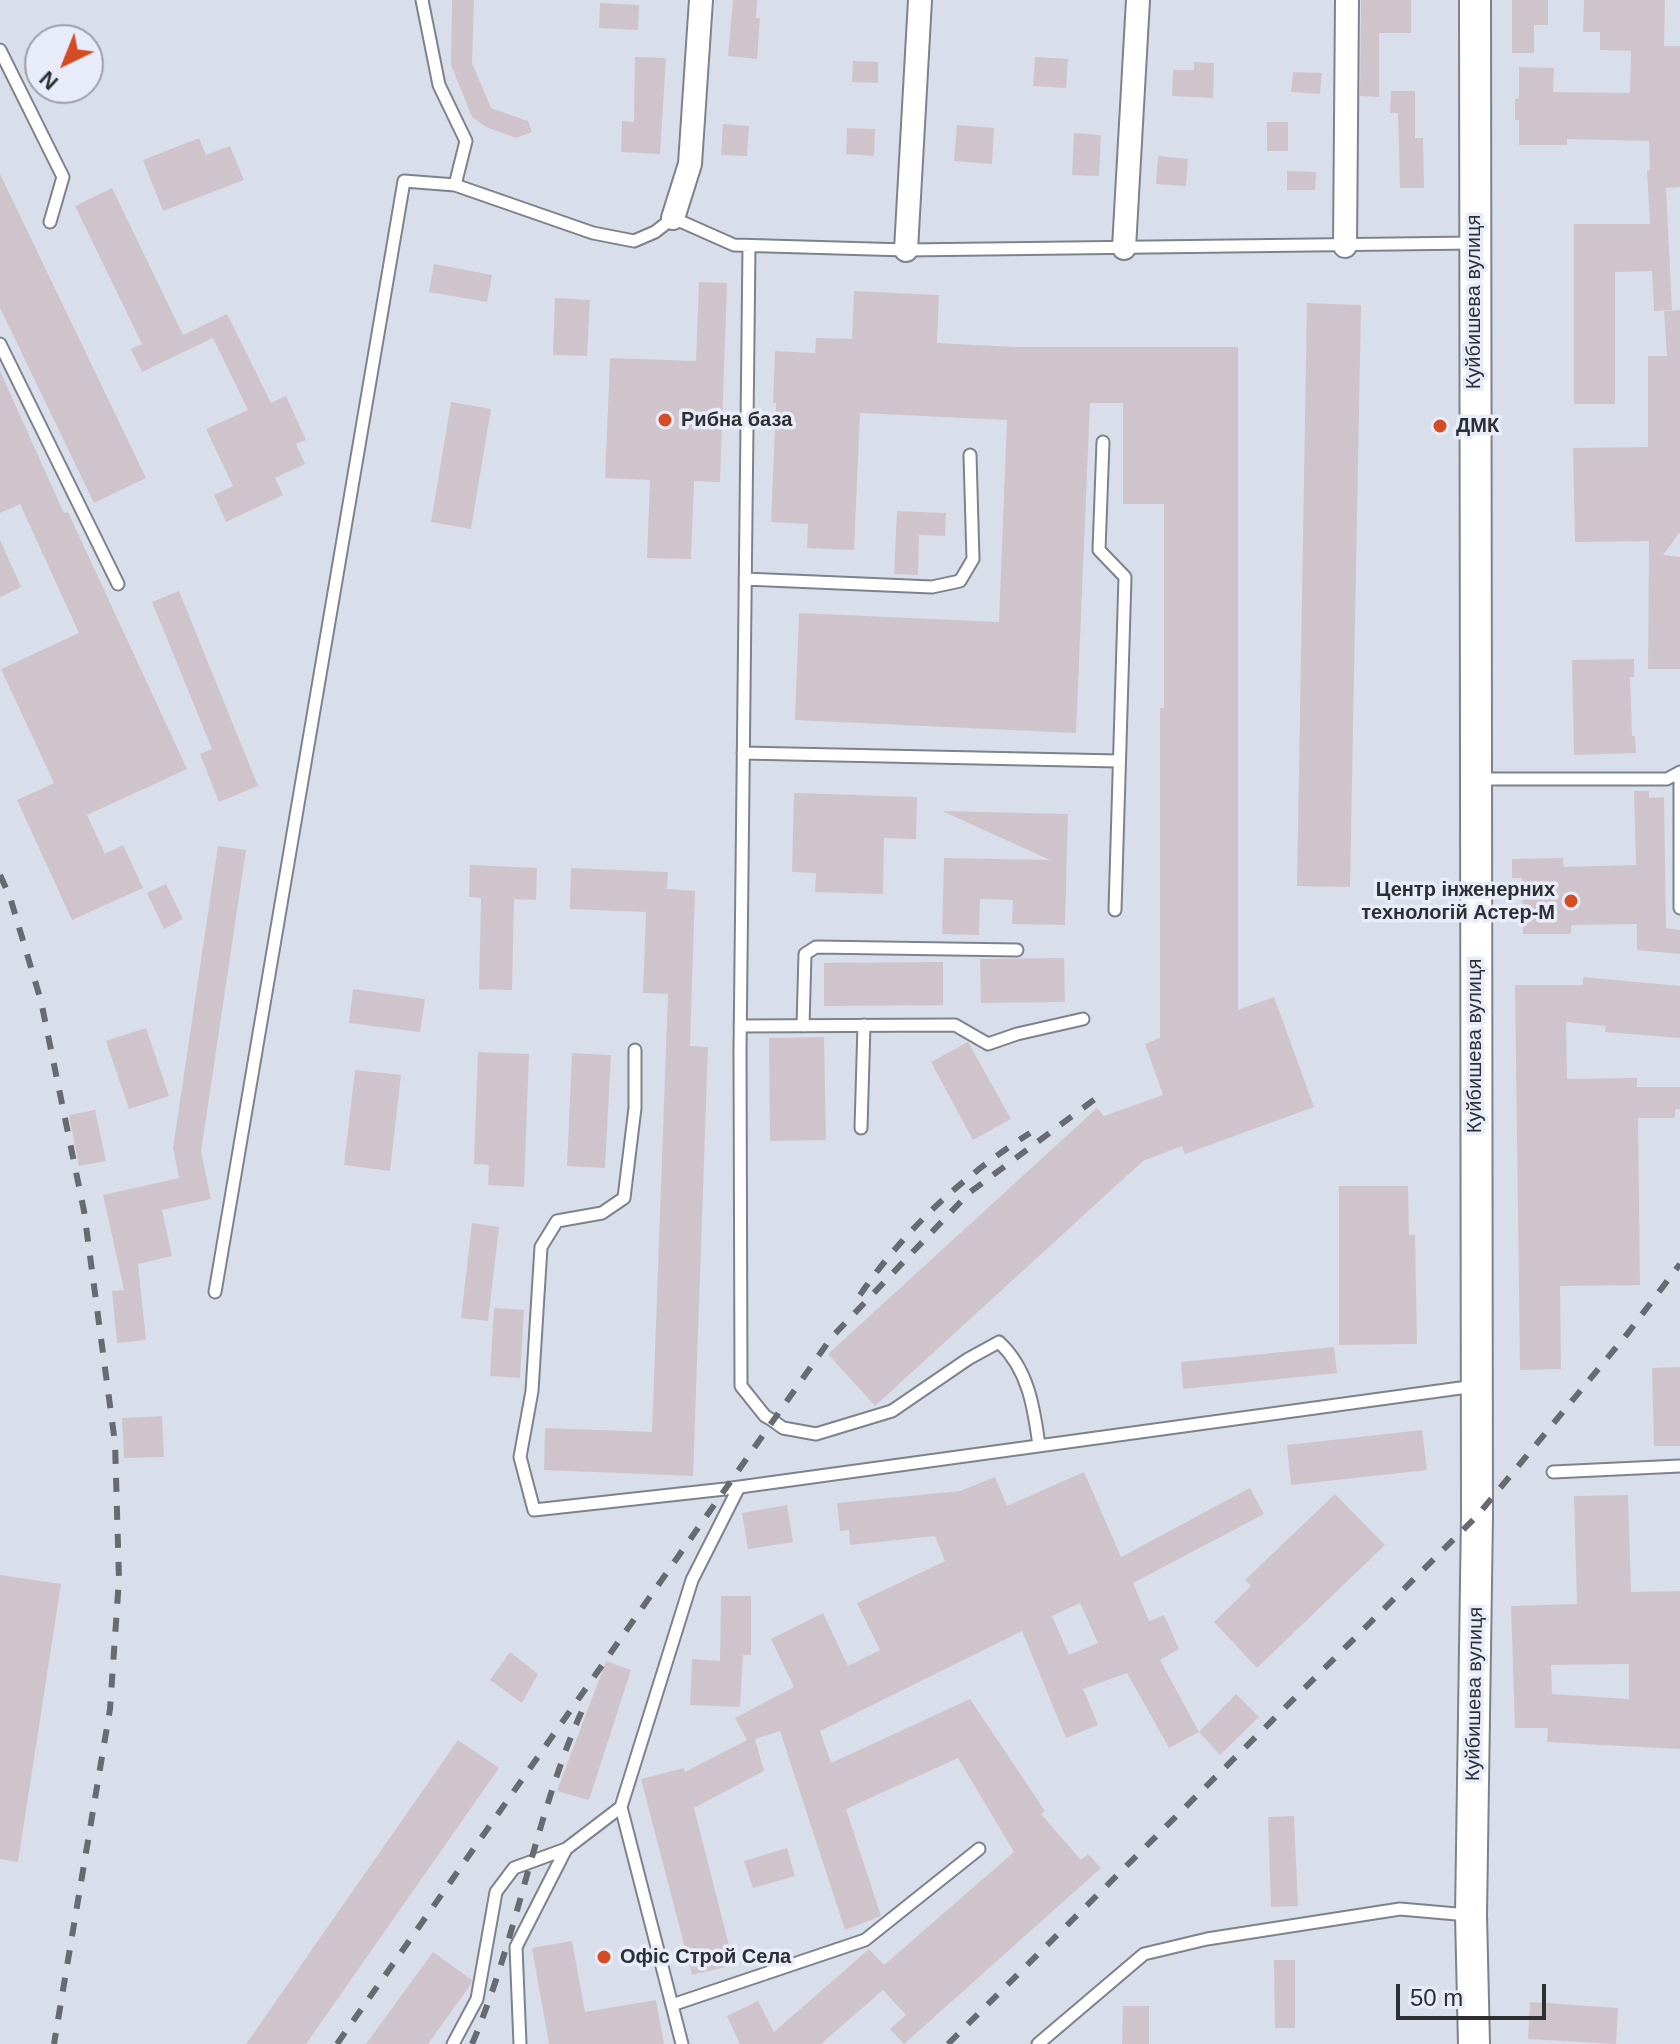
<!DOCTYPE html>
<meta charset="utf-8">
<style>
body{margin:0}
#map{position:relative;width:1680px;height:2044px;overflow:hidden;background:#d9dfea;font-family:Arial,sans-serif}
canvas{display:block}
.north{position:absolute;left:24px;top:24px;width:80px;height:80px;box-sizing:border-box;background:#e7ecf8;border:2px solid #9da0a9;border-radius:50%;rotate:223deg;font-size:22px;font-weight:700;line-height:32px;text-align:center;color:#2d2f33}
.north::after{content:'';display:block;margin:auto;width:28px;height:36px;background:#d54c24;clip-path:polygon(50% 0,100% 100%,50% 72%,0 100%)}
.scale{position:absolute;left:1396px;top:1984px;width:150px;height:36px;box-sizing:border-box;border:4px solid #2d2f33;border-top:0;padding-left:10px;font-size:24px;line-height:28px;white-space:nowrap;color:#2d2f33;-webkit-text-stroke:6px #e7ecf8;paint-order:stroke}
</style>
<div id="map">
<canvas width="1680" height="2044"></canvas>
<div class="north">N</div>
<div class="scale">50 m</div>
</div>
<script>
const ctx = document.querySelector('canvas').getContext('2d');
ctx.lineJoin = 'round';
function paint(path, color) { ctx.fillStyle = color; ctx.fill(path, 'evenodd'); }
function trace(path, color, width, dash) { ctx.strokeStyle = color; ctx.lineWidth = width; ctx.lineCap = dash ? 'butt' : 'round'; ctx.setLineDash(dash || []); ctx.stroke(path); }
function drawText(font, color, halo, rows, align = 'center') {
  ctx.font = font + ' Arial,sans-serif'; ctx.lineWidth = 7; ctx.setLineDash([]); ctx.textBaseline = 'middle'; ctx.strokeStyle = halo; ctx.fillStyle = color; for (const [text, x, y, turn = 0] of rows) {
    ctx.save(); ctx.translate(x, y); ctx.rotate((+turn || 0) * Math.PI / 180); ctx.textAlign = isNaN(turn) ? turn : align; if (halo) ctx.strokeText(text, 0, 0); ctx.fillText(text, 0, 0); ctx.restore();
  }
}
const building = new Path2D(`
 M452,0H474L472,63L491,108L528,121L532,132L516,138L486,127L472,117L451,65Z
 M733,0H757L756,18H760L757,59L728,56Z
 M1361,0H1411V33H1379V97L1360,96Z
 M1512,0H1548V25H1534V53H1512Z
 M1584,0H1665L1664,46H1680V187L1666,188L1672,310L1654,311L1652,271L1615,272V404H1574V224H1650L1647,170H1650L1649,141L1567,139V145H1519V120H1515V99H1519V67L1554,68L1553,92L1630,93L1631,51L1600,50V32H1583Z
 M600,3L639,5L638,30L599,28Z
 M635,57L666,58L660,154L621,152L622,121L634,122Z
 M1035,57L1068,59L1066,88L1033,86Z
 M853,61L878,62V83L852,82Z
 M1194,62L1214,63L1213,98L1172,96L1173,70H1194Z
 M1293,72L1322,73L1320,94L1291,92Z
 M1391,91H1415V138H1423L1424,188H1400L1398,113H1390Z
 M1267,122H1288V151H1267Z
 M723,124L749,126L747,156L721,155Z
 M957,125L994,128L992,164L954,161Z
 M847,128L875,129L874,156L846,154Z
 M1074,133L1101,135L1099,176L1072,175Z
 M199,138L206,155L230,146L244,180L163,211L143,160Z
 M1158,156L1188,159L1186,186L1156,184Z
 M1287,171L1316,172L1315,190H1287Z
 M0,174L146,478L94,503L0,308Z
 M112,188L183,335L227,314L271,403L286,396L306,440L296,444L305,464L275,478L283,495L226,522L214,495L233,486L206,429L248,410L213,338L142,372L131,349L142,344L75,206Z
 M434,264L492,275L487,302L429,292Z
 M699,282L727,283L720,482L694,481L691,559L647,558L650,480L605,478L610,358L696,361Z
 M854,291L939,295L937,343L1016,347H1238V1010L1274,997L1314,1107L1185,1154L1182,1146L1143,1161L875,1406L828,1354L1097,1108L1104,1116L1163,1095L1145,1044L1160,1038V708H1164V504H1123V403H1090L1076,733L795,720L799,613L999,622L1007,420L860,413L854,550L807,548L808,524L771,522L776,403H773L775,351L815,353L816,338L852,339Z
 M555,298L590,300L587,356L553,355Z
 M1307,303L1361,305L1350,887L1297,886Z
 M1680,310V532L1663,555L1680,557V669H1648L1649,541L1575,542L1573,448L1648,447V356H1667L1664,311Z
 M0,371L64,513L68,512L187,769L87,815L105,854L123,845L143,888L72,920L17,800L54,783L1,669L79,633L20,504L0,513Z
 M451,402L491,409L471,529L431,522Z
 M897,511L946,513L945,536L919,535L918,575L894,574Z
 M0,540L21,587L0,597Z
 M179,591L258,786L219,802L200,754L212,749L152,602Z
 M1634,659V677H1630L1632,736H1635L1636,753L1574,755L1572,660Z
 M1634,791H1649V798L1664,797L1666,928L1680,930V954L1637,950V924L1571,925V934H1523L1522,878H1512V859L1563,858L1564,867L1636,865Z
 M794,793L917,797L916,839L884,838L883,894L815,892L816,873L792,872Z
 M942,811L1068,814L1065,925L1012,924L1013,900L980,899L979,935L942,934L944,858L1050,860Z
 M218,846L246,850L201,1152L211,1199L162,1210L172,1256L138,1264L146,1340L117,1343L112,1291L124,1290L103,1195L179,1178L173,1148Z
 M470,865L537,868L536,900L514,899L512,990L479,989L481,898L469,897Z
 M571,868L668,872L667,889L695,891L690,1046L708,1047L693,1476L544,1470L545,1428L652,1432L668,994L643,993L646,912L570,909Z
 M166,884L183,919L164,929L147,893Z
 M1064,958L1065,1002L981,1003L980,959Z
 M943,962V1005L824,1006V963Z
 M1583,977L1680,986V1038L1605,1032L1606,1026L1566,1022L1567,1079L1637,1078V1087H1680V1109H1675V1118H1638L1640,1285L1560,1286L1561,1369L1520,1370L1515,985H1583Z
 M353,989L425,999L420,1032L349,1023Z
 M146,1028L169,1096L129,1109L106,1041Z
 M824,1037L826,1140L770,1141L769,1038Z
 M968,1042L1011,1119L973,1140L931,1062Z
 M478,1052L529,1054L524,1187L488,1185L489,1165L474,1164Z
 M572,1053L611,1055L605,1168L567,1166Z
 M355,1070L401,1075L390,1171L344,1165Z
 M95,1110L106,1161L79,1166L69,1115Z
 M1339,1186H1408L1409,1235H1415L1417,1344L1339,1345Z
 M472,1223L499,1227L488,1321L461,1318Z
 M494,1308L524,1310L520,1378L490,1376Z
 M1334,1347L1337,1373L1183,1389L1181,1362Z
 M1680,1367V1446H1654L1652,1368Z
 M162,1416L164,1457L124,1458L122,1418Z
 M1422,1430L1427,1470L1291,1485L1287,1445Z
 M1084,1472L1121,1557L1250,1488L1264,1514L1133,1583L1149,1621L1164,1615L1179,1649L1160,1660L1199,1732L1169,1748L1127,1673L1083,1689L1098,1725L1066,1738L1022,1631L820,1731L831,1763L970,1699L1045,1811L1041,1814L1081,1860L1088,1854L1101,1868L904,2044L890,2029L906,2015L883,1990L821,2044H740L727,2016L758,2001L774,2032L869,1949L884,1965L1014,1852L958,1758L846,1809L881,1916L845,1930L780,1731L755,1739L764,1771L694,1808L734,1965L692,1975L641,1779L684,1768L685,1772L747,1740L735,1718L794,1687L771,1639L823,1613L848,1666L880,1650L857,1603L945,1561L935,1536L850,1545L849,1530L840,1531L837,1503L960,1491L995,1477L1007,1506ZM1080,1603L1098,1643L1069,1655L1052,1616Z
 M1335,1494L1385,1545L1257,1668L1214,1622L1251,1586L1245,1580Z
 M1628,1495L1631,1592L1680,1591V1749L1547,1742L1548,1728H1515L1511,1606L1577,1604L1574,1496ZM1629,1664V1699L1552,1694L1551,1665Z
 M787,1505L793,1542L748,1549L742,1513Z
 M0,1575L61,1584L18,1862L0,1859Z
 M721,1596H751V1655H743L740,1707L690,1705L692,1659L720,1661Z
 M510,1652L538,1674L522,1703L490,1680Z
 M606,1661L631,1670L589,1800L557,1791Z
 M1236,1694L1259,1717L1220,1755L1199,1732Z
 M458,1740L499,1768L306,2044H246Z
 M1294,1816L1298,1906L1271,1907L1268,1817Z
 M787,1848L795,1876L753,1888L744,1861Z
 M572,1941L585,2012L656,2000L664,2044H549L532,1948Z
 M433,1952L472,1980L471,1984L428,2044H366Z
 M1274,1960H1295V2028H1275Z
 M1530,2002L1618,2008L1616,2044L1528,2039Z
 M1123,2006H1149V2044H1122Z`);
const service = new Path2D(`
 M422,0L439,85L466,141L455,185
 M0,50L63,177L50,222
 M749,246L740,1050L741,1386L765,1416L772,1420L783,1428L816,1434L892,1411L968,1359L999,1342C1028,1369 1034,1407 1039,1446
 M0,344L118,584
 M1103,442L1099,550L1125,577L1115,910
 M745,579L932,587L960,581L973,559L970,455
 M743,753L1118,761
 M1478,779H1667L1680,772
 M1680,780V908
 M740,1026L955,1025L988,1044L1017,1034L1083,1019
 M803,1026L805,954L816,947L1017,950
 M635,1050V1108L624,1198L602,1213L557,1221L541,1247L532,1391L520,1457L534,1510L725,1489L1475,1386
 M861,1128L864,1025
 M215,1292L404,181L455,185L593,233L634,241L655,232L673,218L734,245L906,250L1474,243
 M1553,1472L1680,1466
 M672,2005L865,1940L979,1849
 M453,2044L477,1999L496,1892L514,1868L566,1849L621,1807
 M520,2044L516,1947L566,1849
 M682,2044L621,1807L692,1580L739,1487
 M1038,2044L1144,1954L1207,1939L1400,1909L1468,1915`);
const minor = new Path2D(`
 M673,218L690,164L701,0
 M1345,246L1347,0
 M1124,248L1138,0
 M906,250L920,0`);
const secondary = new Path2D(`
 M1474,2044L1471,1915L1477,1516L1475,0`);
const rail = new Path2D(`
 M0,875L10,897L41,1001L84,1211L115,1443L119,1579L110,1709L54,2044
 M860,1295C905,1229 963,1176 1030,1133
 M337,2044L831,1338L969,1193L1099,1096
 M472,2044C519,1934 535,1813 585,1704
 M948,2044L1477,1516L1628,1333L1680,1264`);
const markers = [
 [665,420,8,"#d54c24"],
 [1440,426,8,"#d54c24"],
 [1571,901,8,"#d54c24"],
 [604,1957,8,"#d54c24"]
];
const streetNames = [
 ["Куйбишева вулиця",1474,302,-90],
 ["Куйбишева вулиця",1475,1046,-90],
 ["Куйбишева вулиця",1475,1694,-89]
];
const poiNames = [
 ["Рибна база",681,420],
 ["ДМК",1456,426],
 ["Центр інженерних",1555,890,"right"],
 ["технологій Астер-М",1555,913,"right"],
 ["Офіс Строй Села",620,1957]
];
paint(building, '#d0c4cc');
trace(service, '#7d828c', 15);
trace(minor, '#7d828c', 26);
trace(secondary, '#7d828c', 34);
trace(service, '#fff', 11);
trace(minor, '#fff', 22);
trace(secondary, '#fff', 30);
trace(rail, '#676a70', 6, [14, 14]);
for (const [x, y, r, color] of markers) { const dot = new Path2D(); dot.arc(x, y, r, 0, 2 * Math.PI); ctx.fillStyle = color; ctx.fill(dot); trace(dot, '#e7ecf8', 3); }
drawText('20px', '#2d2f33', '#e7ecf8', streetNames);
drawText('bold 20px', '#2d2f33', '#e7ecf8', poiNames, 'left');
</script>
